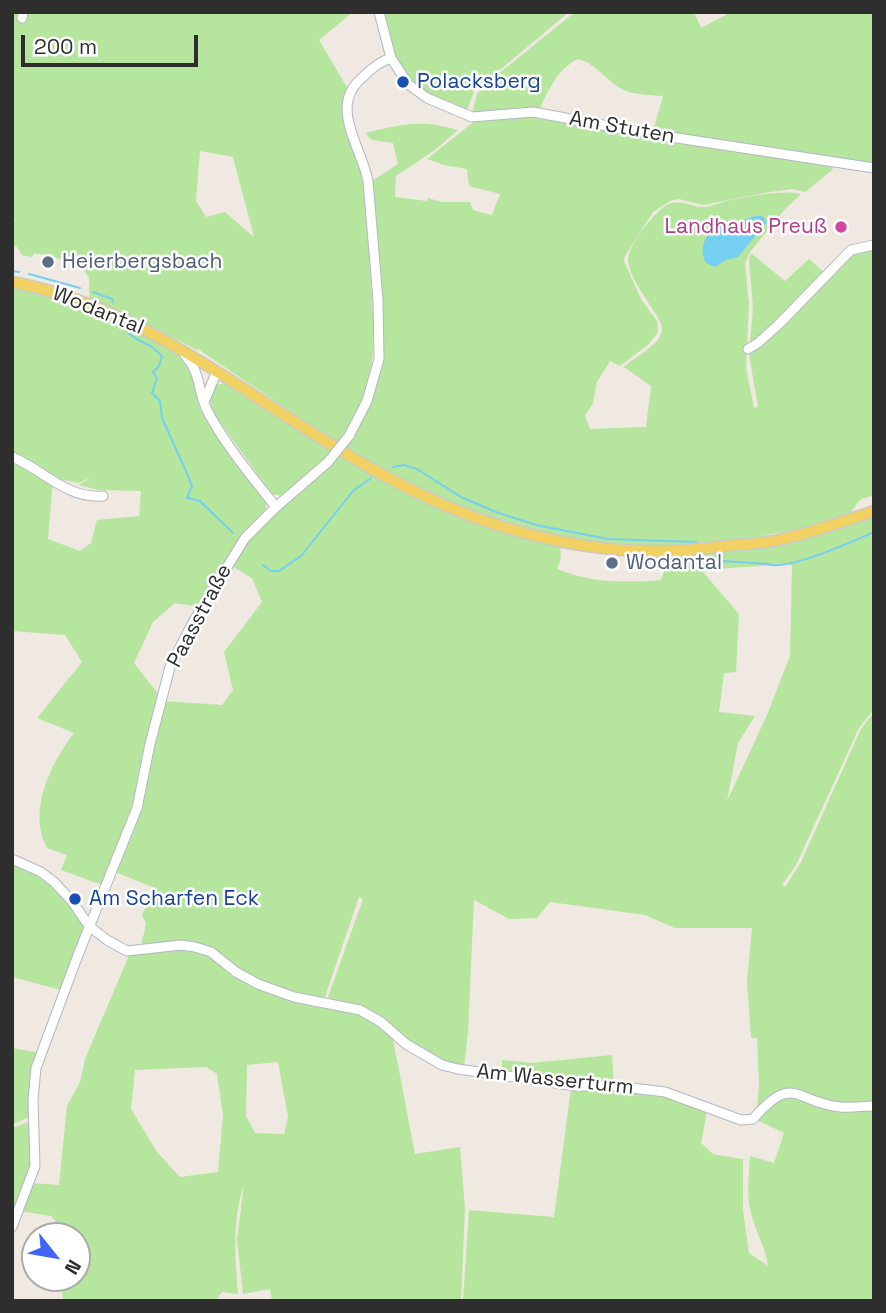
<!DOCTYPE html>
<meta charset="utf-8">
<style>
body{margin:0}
#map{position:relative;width:886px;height:1313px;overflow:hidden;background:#efe9e1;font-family:"Space Grotesk",sans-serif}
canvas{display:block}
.frame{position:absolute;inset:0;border:14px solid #2e2e2e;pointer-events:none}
.north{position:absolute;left:21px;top:1222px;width:70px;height:70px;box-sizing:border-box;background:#fff;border:2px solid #ababab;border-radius:50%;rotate:121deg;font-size:19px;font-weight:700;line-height:28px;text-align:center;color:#2e2e2e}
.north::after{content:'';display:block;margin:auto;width:24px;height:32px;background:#4264fb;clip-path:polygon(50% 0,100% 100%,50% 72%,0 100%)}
.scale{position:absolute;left:21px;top:35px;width:177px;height:32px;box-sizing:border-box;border:4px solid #2e2e2e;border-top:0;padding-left:9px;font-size:21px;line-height:24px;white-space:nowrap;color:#2e2e2e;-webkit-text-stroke:5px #fff;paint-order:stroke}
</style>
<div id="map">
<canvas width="886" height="1313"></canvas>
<div class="frame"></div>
<div class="north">N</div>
<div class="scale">200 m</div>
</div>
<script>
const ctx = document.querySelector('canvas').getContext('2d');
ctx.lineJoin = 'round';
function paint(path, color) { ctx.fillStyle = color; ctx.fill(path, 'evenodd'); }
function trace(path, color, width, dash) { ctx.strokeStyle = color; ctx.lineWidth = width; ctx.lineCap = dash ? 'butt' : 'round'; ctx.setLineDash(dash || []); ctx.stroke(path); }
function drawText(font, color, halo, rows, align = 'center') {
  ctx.font = font + ' "Space Grotesk",sans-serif'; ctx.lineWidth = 5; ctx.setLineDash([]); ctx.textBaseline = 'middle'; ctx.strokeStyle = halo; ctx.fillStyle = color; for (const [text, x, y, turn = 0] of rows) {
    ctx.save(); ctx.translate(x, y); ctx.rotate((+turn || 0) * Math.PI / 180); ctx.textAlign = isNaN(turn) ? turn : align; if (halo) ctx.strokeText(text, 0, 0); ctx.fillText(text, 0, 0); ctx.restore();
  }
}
const green = new Path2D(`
 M12,12H353L319,40L348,89C335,114 356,134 362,159C372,203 371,251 372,297C373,317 375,340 372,360C368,390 356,419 337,443L198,349L197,350L121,311L90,299C88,292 91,283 88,276C80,261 49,256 34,253L32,257L22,255L17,247L12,245V222H15L12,211ZM200,151L233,157L254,237L225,212L206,217L196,201Z
 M383,12H569L501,69L483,80L475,89L466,113C436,101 408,87 394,56C388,43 387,26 383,12Z
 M575,12H694L701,28L726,15L724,12H874V165L653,131L663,96C652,95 639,95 629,92C609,86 599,64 578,59C558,68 548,91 539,110L472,114L477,94L487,83Z
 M522,114L833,165L832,170L805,192L793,189L770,192L703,205L679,199L670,201L653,212L625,256L624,261L641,299L657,321L658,332L649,344L620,366L610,361L597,382L593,403L585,416L590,429L646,427L651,386L624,367C635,356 660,346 662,330C664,318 627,280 628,259C628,246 656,209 669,204C682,199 693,208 706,207C713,206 719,203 726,201C746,197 782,189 801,194L786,208L750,252L745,263L749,304L746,368L754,408L758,406L749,355L753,308L749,259L751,253L785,281L809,259L826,274L852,252L874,246V495C869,497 862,498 859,501C855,505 854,511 849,513C828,525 786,531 762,536C655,557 537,546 438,499C406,484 376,466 344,449C363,423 374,395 383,364L372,181L398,164L393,143L372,140L365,133C404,124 419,119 458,130L435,150L396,176L395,197L427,201L428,198L442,202H470L473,210L492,215L500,194L469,186L467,169L444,165L427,159L476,120Z
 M12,287C59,296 152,325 184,360C199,377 192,395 203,414C222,445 245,473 267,501L265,512L200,607L175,603L153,622L134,663L159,695L134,809L102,885L61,870L67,855L47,848C27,811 51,763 74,733L37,718L82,662L65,635L12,631ZM92,476L79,485L98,490L141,491L139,516L97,520L91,543L80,551L48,539L53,478L79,483Z
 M225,383L332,451L310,474L283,496L272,494L214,414L209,398L215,385Z
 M342,452L398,487L560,543L561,559L557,569C592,583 624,583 661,580L664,571L676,556L742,551L789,543L874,516V709L859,728L796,865L782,885L785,887L801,862L861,729L874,712V1104H837L797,1089H784L757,1107L759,1086L757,1038H751L747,981L752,928H675L645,915L550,902L537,918L509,919L474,900L468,1031L464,1068C418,1056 402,1029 365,1008C354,1002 339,1002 328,997L363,899L359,897L324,1000L297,995L260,983L237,970L213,951L141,947L146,923L142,915L155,888L115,872L163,701L222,705L233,690L224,652L262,602L252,578L232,566C245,544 262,525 281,508C302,489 324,474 342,452ZM789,564L792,566L790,656L767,715L727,801L738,743L755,716L719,712L724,673L736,672L739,614L703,572L715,569Z
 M12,863L39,873L66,898L85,927L61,990L12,977Z
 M181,947L210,954L258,986L359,1011L392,1034L415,1154L460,1147L465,1209L461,1301H272L270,1289L243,1294L237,1240L244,1184C232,1221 235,1256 238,1294L222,1292L216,1301H63L61,1278H77V1236H64L63,1230L51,1216L20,1211L33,1183L59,1185L67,1106L80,1082L85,1059L130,953ZM278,1062L288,1117L284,1134L255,1133L246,1116L247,1065ZM206,1067L217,1074L223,1116L218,1172L180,1177L157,1152L131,1109L135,1070Z
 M12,1048L40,1053L30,1081V1117L12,1124Z
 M612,1055L614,1084L577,1083L502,1073V1060L532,1063Z
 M571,1088H622L676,1097L707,1111L701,1143L713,1154L743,1159V1210L749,1253L768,1266C766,1249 755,1231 751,1213C746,1195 749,1175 750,1156L774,1163L784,1133L757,1120L776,1101L785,1096L874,1108V1301H463L469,1210L554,1217Z
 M32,1121L31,1172L12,1217V1128Z`);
const water = new Path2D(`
 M757,216H762L767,222L738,257L726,260L715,267L706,263C697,246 707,230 725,224C735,220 725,227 736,223C744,221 746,218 757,216Z`);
const stream = new Path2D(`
 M12,271L19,272
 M29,274L80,288
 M93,292L112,299L113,302
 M123,326C133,343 153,342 162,357L159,366L153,372L157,378L152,393L160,401L162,418L189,478L192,486L187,498L200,501L233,533
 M393,467L404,465L417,469L461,497L496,512L536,525L608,539L697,542
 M715,557L722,561L767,564C786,572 854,541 874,532
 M263,565L271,571H279L301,556L353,491L371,478`);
const minor = new Path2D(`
 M379,12L391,58L408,84L427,98L472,117L533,112L651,134L874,168
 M22,18L23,12
 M748,349L758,343L779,324L851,250L874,245
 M185,355C203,376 196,391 209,414C227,447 253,478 276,507
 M204,402L217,371
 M349,436L367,401L379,359L378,300L368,181C361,145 327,105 364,76C372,68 380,61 391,58
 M12,457C44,470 66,499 103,496
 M12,859L41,872L54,882L72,901L89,926L107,940L127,951L181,945L195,947L211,952L236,972L258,984L294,997L360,1010L381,1022L406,1044L442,1065L458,1069L576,1086H615L665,1092L741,1120L753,1119C794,1072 794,1102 840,1107C851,1108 863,1106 874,1106
 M12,1227L35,1166L33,1100L36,1068L78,955L137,808L150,744L170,667L192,624L245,538L276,507L328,462`);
const major = new Path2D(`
 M12,282C113,301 196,358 281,413C334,447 388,481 446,506C516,536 597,554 673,551C690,550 708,548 725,546C743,544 761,544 778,540C811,533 842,522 874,511`);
const minorBridge = new Path2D(`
 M328,462L349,436`);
const markers = [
 [403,82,7,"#1a4fb4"],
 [841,227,7,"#d1479c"],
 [48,262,7,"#5c6f8a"],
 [612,563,7,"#5c6f8a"],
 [75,899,7,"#1a4fb4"]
];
const transitNames = [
 ["Polacksberg",417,82],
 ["Am Scharfen Eck",89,899]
];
const streetNames = [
 ["Am Stuten",622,128,10],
 ["Wodantal",98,311,22],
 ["Paasstraße",200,616,-62],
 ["Am Wasserturm",555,1080,6]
];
const hotelNames = [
 ["Landhaus Preuß",827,227]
];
const serviceNames = [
 ["Heierbergsbach",62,262],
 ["Wodantal",626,563]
];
paint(green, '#b6e59e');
paint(water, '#75cff0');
trace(stream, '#75cff0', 2);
trace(minor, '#b4b7c1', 11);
trace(major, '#c9c9c9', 13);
trace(minor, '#fff', 9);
trace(major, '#f2d163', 10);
trace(minorBridge, '#b4b7c1', 11, []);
trace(minorBridge, '#fff', 9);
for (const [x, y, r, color] of markers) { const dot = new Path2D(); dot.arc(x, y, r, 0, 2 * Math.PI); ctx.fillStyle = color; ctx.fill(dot); trace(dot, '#fff', 2.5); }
drawText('21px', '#164399', '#fff', transitNames, 'left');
drawText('21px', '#2e2e2e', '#fff', streetNames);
drawText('21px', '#b23c85', '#fff', hotelNames, 'right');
drawText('21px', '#4e5e75', '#fff', serviceNames, 'left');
</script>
